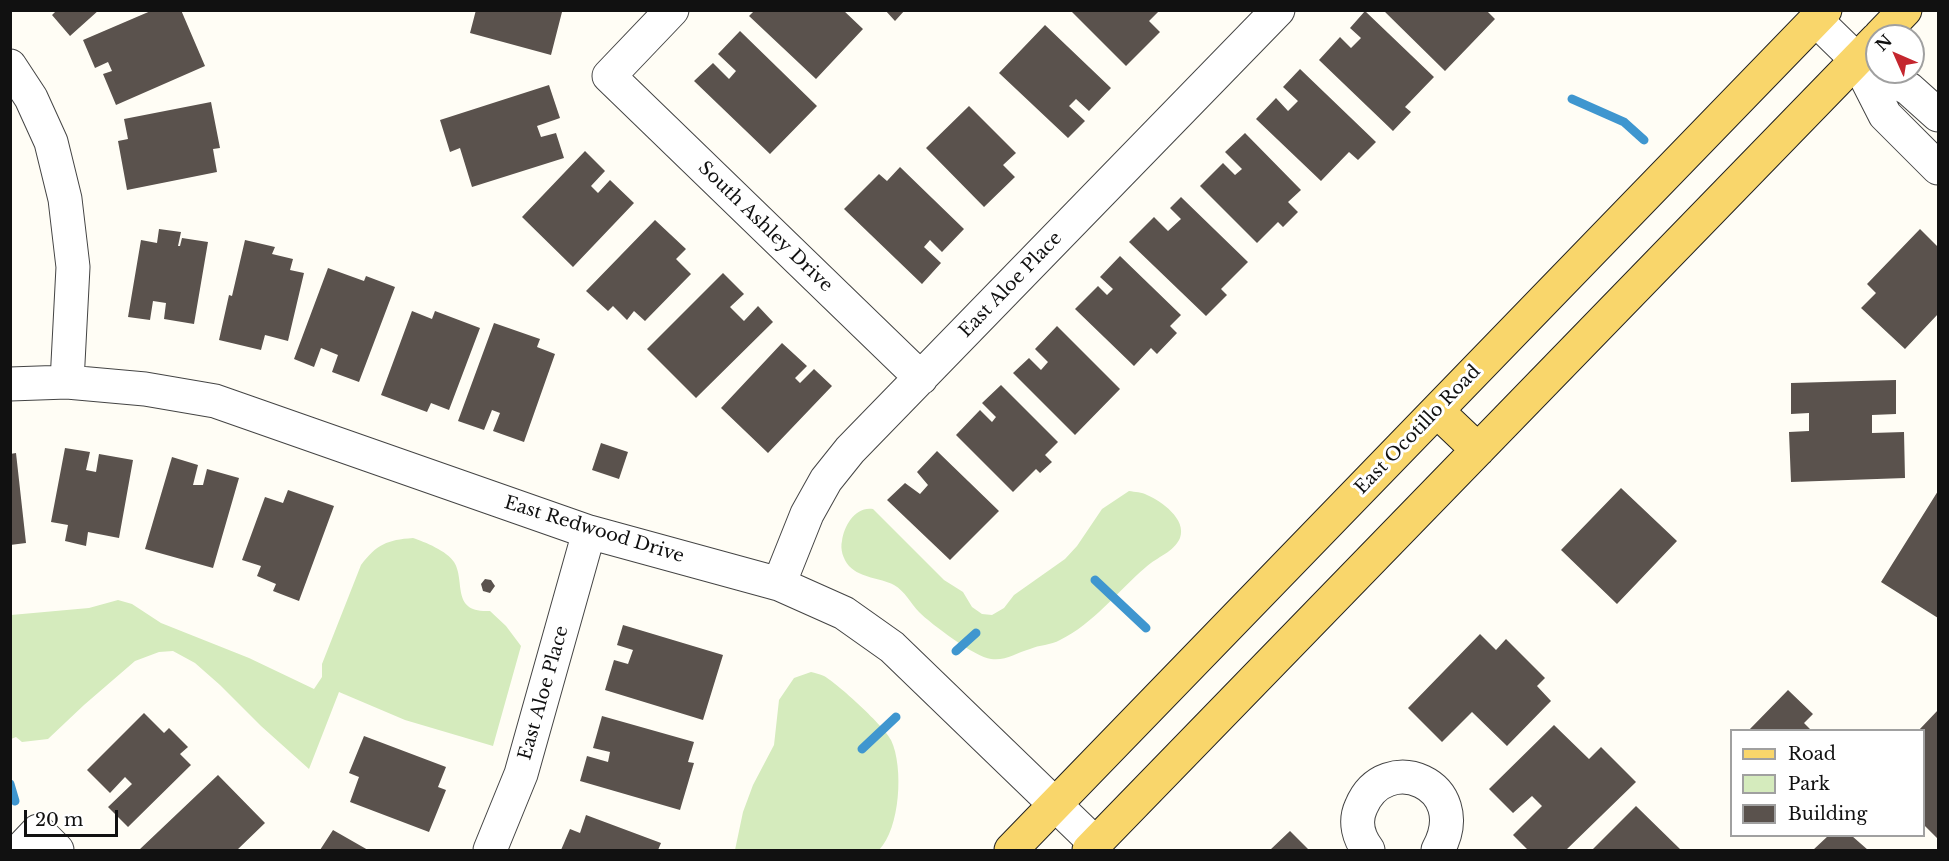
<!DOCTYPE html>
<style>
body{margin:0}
#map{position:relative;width:1949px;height:861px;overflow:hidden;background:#fffdf5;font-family:"Libre Baskerville",serif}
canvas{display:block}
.frame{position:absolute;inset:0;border:12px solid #111;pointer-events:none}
.legend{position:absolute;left:1730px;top:729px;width:195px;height:108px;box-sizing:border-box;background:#fff;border:2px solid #a0a0a0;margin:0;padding:8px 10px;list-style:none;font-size:18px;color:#111}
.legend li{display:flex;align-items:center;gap:12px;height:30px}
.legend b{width:30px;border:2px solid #a0a0a0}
.north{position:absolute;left:1865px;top:24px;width:60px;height:60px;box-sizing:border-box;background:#fff;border:2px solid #a0a0a0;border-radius:50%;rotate:315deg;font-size:16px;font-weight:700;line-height:24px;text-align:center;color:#111}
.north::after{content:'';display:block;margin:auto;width:21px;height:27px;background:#c4262e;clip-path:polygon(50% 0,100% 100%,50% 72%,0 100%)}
.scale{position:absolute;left:24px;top:810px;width:94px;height:27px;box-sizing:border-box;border:3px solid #111;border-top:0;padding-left:8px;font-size:18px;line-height:21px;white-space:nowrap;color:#111;-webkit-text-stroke:4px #fff;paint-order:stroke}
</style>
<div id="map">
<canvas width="1949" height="861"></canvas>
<div class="frame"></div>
<ul class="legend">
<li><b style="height:8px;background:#f9d66b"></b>Road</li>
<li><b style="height:16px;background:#d5ebbd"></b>Park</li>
<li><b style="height:16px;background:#5a524d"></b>Building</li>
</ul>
<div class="north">N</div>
<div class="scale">20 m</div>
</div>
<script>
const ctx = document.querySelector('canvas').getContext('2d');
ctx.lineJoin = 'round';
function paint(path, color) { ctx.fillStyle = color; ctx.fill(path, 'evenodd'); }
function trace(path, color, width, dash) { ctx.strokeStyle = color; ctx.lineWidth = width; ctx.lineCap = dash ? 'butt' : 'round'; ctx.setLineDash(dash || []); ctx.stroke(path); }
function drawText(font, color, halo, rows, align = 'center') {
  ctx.font = font + ' "Libre Baskerville",serif'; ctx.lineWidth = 6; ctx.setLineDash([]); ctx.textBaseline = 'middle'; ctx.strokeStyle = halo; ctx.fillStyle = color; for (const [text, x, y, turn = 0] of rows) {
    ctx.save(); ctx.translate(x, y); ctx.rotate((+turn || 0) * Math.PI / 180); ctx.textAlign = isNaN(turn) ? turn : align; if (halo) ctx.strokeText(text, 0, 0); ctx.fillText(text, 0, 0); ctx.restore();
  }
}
const green = new Path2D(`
 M1129,491C1135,492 1142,492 1147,495C1161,501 1187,519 1180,538C1174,552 1157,557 1146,567C1118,591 1093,624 1060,640C1051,645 1039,645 1030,649C1016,653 1006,661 991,659C975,657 931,624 919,612C911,604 905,591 894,585C879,577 862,579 849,566C843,559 840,549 842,541C844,525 856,506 873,509L944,580L963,592L972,607L982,614L992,615L1004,608L1014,595L1065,559L1077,546L1102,509Z
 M413,538C425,542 447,551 454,562C466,581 450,613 490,611L506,626L521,646L493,746L405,720L339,692L309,769L261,726L220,685L195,663L173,651L159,652L135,661L84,705L48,739L22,742L16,737L11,739V615L89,608L118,600L132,604L161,623L249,658L314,689L322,677V664L361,565C377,544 387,540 413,538Z
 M811,672C815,673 820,674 824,676C837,683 885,727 891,740C904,767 900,829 879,850H735L743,812L753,785L774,745L779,700L794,678Z`);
const stream = new Path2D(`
 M1572,99L1624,122L1644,140
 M1095,580L1146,628
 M956,651L976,633
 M862,749L896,717
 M10,784L15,801`);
const building = new Path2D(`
 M57,10H99L70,36L52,15Z
 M153,10H181L205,66L116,105L103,74L112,71L108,62L95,68L83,40Z
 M476,10H556L562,12L551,55L470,33Z
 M755,10H780L782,12L784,10H843L863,29L816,79L749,16Z
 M885,10H905L895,21Z
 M1070,10H1160L1149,21L1160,32L1126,66Z
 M1383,10H1486L1495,19L1445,71Z
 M1365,11L1434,77L1405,107L1411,112L1393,131L1319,60L1340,37L1351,48L1361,38L1350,28Z
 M1045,25L1111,88L1089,111L1076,99L1069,106L1085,121L1068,138L999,73Z
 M740,31L817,106L770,154L694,81L713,63L729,79L736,71L718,54Z
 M1300,69L1376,142L1358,160L1349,152L1321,181L1256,119L1276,98L1288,111L1298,101L1283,87Z
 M549,85L560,118L537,126L541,137L556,133L564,158L472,187L460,148L450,152L440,120Z
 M211,102L220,148L213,149L217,172L127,190L118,141L128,139L124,119Z
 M969,106L1016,153L1003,165L1015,177L984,207L926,148Z
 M1245,133L1301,190L1288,202L1298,212L1283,227L1278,222L1257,243L1200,186L1223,163L1235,175L1242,169L1225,152Z
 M585,151L605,171L591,186L598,193L610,180L634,203L573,267L522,217Z
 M900,167L964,229L942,252L930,240L924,247L941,263L922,284L844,209L879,174L887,181Z
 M1181,197L1248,262L1221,289L1227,295L1206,316L1129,242L1154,217L1168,231L1181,219L1170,208Z
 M655,220L686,249L676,259L691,274L645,321L634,311L627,320L613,306L608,311L586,291Z
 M159,229L181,232L178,246H180L182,238L208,242L194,324L164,319L166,303L153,301L150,320L128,317L141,240L157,243Z
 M1920,229L1938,247V314L1905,349L1861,308L1876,293L1867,284Z
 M245,240L275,247L272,254L293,259L290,270L304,273L288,341L265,335L261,350L219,340L229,295L232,296Z
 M1120,256L1181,315L1170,326L1177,333L1157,354L1151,348L1134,366L1075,309L1098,286L1107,295L1113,289L1100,277Z
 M328,268L364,281L366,276L395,287L359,382L332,372L338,355L321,348L314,367L294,359Z
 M723,273L744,294L730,307L744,321L758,306L773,322L696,398L647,349Z
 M412,311L432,319L435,311L480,328L449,410L431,403L427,412L381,395Z
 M494,323L540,339L537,347L555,354L524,442L493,431L500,413L492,410L484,430L458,421Z
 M1057,326L1120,389L1075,435L1013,373L1029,358L1041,370L1048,362L1035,349Z
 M782,343L807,366L795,378L800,383L814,369L832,386L768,453L721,408Z
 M1896,380V414L1872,415V433L1904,432L1905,478L1791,482L1789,432L1809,431V413L1791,414V383Z
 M1001,385L1058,442L1045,455L1052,462L1040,473L1036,469L1013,492L956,435L980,410L992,422L996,417L982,403Z
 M601,443L628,452L619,479L592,470Z
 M65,448L90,452L86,470L96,472L99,454L133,460L119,538L88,532L86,546L65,541L68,525L51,522Z
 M937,451L999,511L950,560L887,500L905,483L920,494L928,485L917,472Z
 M16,453L26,543L10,545V454Z
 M172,457L198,465L193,485H203L207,469L239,478L213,568L145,549Z
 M1621,488L1677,541L1617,604L1561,550Z
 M288,490L334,506L299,601L273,591L276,584L257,576L261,566L242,560L265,497L283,503Z
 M1938,491V618L1881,582Z
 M485,579L491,580L495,586L490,593L483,591L481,584Z
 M623,625L723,655L703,720L605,690L614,660L628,664L633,650L617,645Z
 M1480,634L1496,650L1506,639L1545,678L1537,686L1551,701L1507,746L1472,712L1442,742L1408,708Z
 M1788,690L1813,714L1804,723L1811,730H1749Z
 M1938,710V839L1924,825V730H1919Z
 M144,713L164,733L169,728L188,747L180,754L191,765L128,827L108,807L132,784L125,777L110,793L87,770Z
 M602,716L694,742L688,762L694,763L680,810L580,781L587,756L608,762L610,752L593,748Z
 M1554,725L1589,759L1601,747L1636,782L1566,850H1528L1513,835L1542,806L1532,796L1513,813L1489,789Z
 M364,736L446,767L438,787L446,790L429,832L350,802L359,777L349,773Z
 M218,775L265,823L237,850H139Z
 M1636,806L1681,850H1592Z
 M586,815L661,843L658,850H561L570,829L580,833Z
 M333,830L368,850H320Z
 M1290,831L1309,850H1270Z
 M1828,836H1852L1868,850H1813Z`);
const minor = new Path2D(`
 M672,10L609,76L921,378
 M1816,20L1857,60L1875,70
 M1857,60L1885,115L1938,168
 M10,66L31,98L51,142L65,199L73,267L67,382
 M1879,72L1909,89L1938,115
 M10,384L67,382L145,389L215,401L589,532L779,584L844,613L892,647L1096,844
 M779,584L807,514L826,480L850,450L1278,10
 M20,850L38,831L57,850
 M490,850L521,774L589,532
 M1368,850C1359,838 1354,822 1361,807C1385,748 1474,784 1438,850`);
const major = new Path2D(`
 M1880,36L1905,10
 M1437,411L1478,450
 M1011,850L1825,10
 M1089,850L1877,39`);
const streetNames = [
 ["South Ashley Drive",765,227,44],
 ["East Aloe Place",1011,285,-46],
 ["East Ocotillo Road",1418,430,-46],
 ["East Redwood Drive",594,530,17],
 ["East Aloe Place",544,693,-74]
];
paint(green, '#d5ebbd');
trace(stream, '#3f96cf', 9);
paint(building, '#5a524d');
trace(minor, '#444', 35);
trace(major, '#222', 35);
trace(minor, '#fff', 33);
trace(major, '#f9d66b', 33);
drawText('18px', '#111', '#fff', streetNames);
</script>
